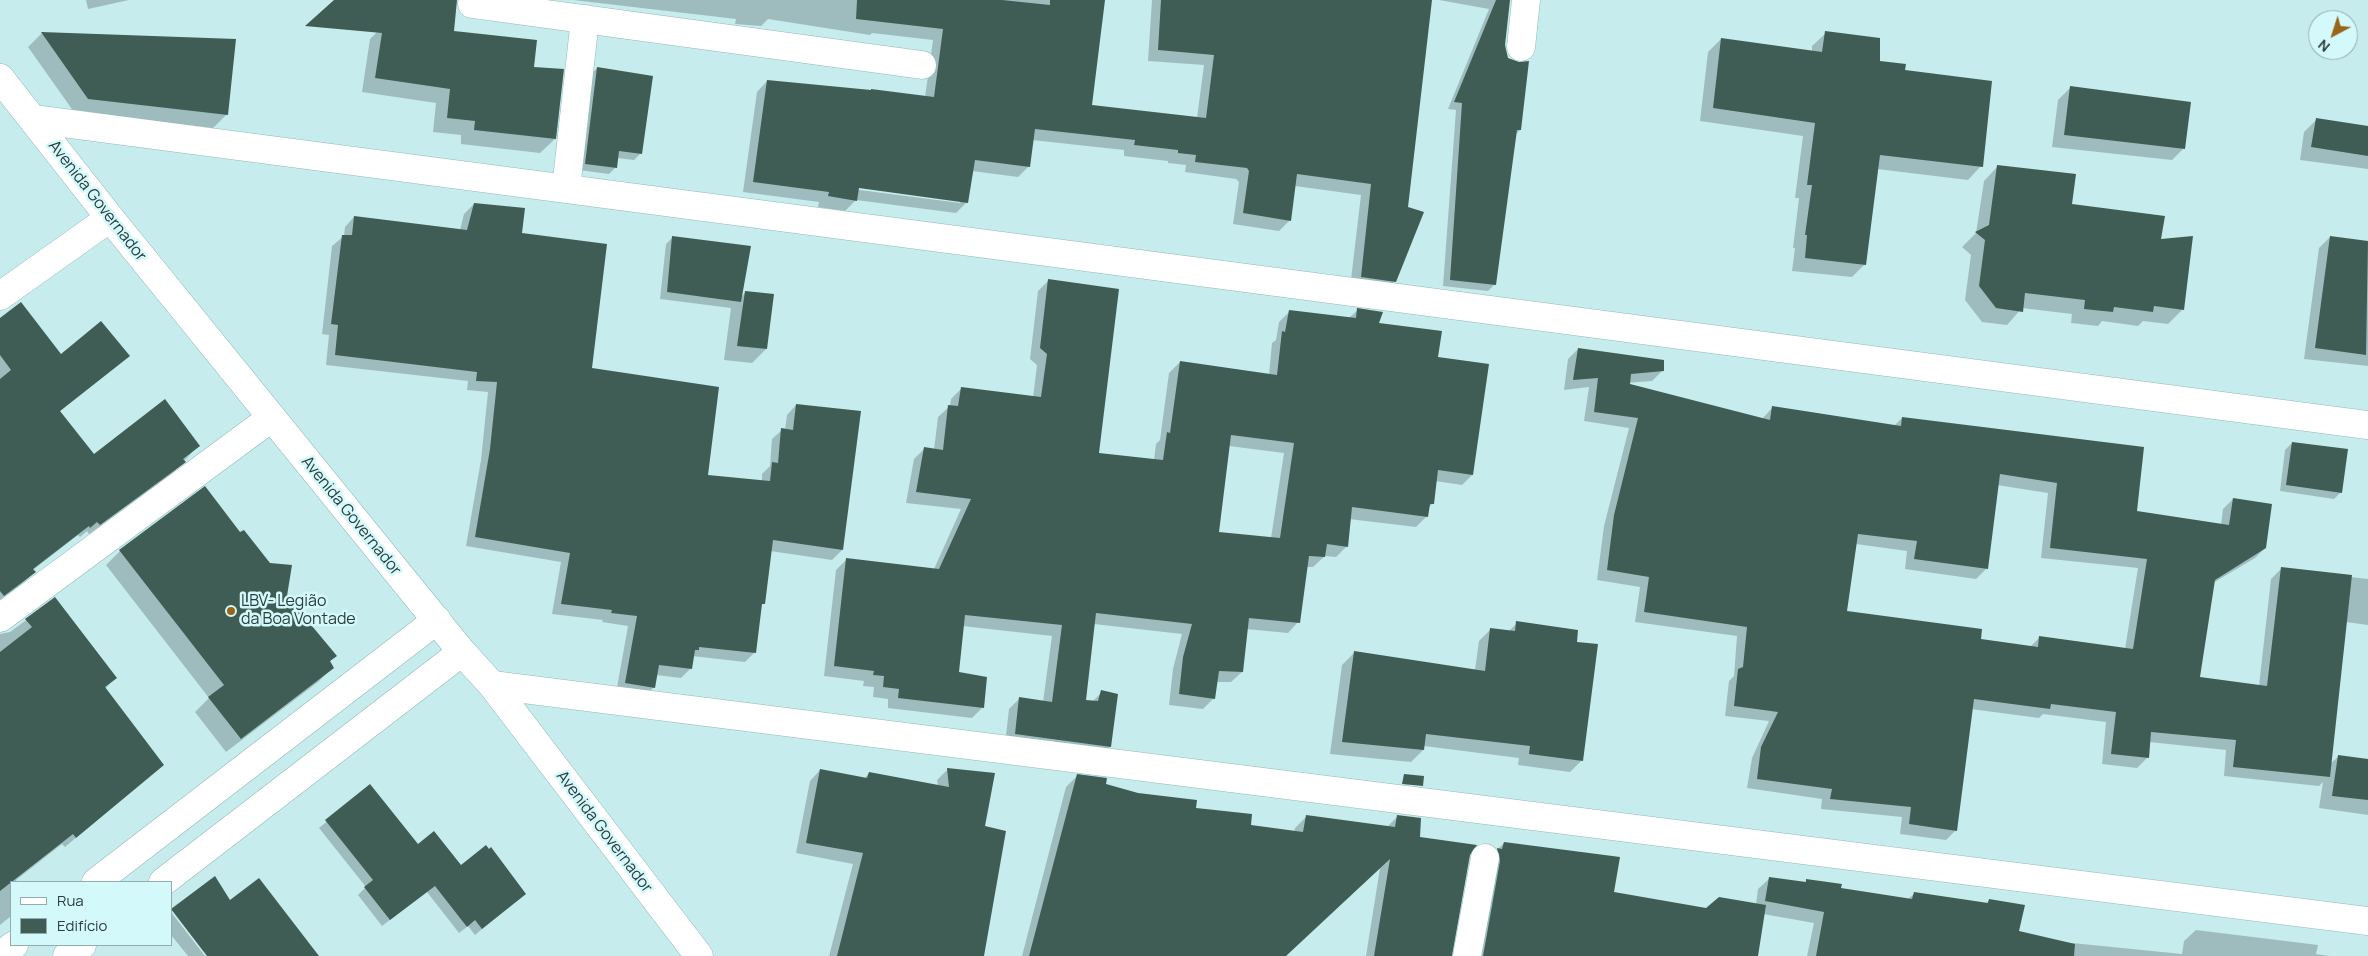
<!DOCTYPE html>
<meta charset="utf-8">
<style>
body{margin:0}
#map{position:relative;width:2368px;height:956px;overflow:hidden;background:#c6eced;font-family:Manrope,sans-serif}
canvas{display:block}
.legend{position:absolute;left:10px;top:881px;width:162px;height:65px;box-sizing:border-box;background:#d3f9fb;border:1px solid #91adaf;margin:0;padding:6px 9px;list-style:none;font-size:15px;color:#2d3c3c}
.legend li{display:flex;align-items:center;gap:10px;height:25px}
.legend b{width:25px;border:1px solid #91adaf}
.north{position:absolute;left:2308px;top:10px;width:50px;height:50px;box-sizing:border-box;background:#d3f9fb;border:1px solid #91adaf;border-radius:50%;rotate:220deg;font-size:14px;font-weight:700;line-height:20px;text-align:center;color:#2d3c3c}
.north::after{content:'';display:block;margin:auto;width:18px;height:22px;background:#98651a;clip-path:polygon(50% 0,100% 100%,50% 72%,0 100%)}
</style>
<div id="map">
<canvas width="2368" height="956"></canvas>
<ul class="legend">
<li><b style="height:6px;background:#fff"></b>Rua</li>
<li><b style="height:14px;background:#3f5d54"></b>Edifício</li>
</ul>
<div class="north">N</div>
</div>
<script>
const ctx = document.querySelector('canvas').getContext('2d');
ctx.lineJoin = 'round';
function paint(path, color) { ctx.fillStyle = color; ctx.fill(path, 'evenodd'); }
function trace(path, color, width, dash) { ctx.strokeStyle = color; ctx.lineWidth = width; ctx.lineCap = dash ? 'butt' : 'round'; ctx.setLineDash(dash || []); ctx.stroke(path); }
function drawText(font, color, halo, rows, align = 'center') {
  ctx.font = font + ' Manrope,sans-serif'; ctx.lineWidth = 5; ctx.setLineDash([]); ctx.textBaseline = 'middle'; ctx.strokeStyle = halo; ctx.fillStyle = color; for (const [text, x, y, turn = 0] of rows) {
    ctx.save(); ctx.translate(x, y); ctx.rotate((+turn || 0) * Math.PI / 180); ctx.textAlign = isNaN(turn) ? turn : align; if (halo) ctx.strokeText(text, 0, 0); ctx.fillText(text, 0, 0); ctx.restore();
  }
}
const shadow = new Path2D(`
 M86,0H129L88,9Z
 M573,0H1104L1091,106L1197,118L1204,65L1148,61L1152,0H1390L1395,281L1384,292L1350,288L1361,195L1295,186L1290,220L1279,231L1233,224L1239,182L1236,179L1185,172L1186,165L1168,163V161L1124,156V150L1032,140L1029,166L1018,177L972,171L967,202L956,213L856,200L845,211L818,207L819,202L743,192L757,92L767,81L925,97L933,40L872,33L870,35L768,19L761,26L735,24L736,19ZM853,186L960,201V203L852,189Z
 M1439,0H1509L1504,45L1520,130L1515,135L1495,284L1488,291L1443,286L1456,110L1448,109L1489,9Z
 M384,25L532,68L555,139L540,153L461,144V135L433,132L436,103L362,92L370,39Z
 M42,33L183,38L227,114L213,128L74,112L28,47Z
 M1826,33L1878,62L1903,71L1981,166L1968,180L1877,169L1865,264L1852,277L1792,271L1795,248H1793L1799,198H1795L1803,136L1700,121L1708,52L1721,39L1812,52V46Z
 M597,68L641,153L634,160L617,158L616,167L609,174L579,170L590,75Z
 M2071,87L2184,148L2172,160L2052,147L2058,100Z
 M2316,120L2368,127V169L2300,160L2304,132Z
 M1998,166L2071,205L2160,241L2191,237L2182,310L2168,324L2143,321L2138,326L2102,321L2098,326L2071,323L2072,314L2022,308L2007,325L1982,322L1965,300L1971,255L1962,247L1976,233L1984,181Z
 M474,204L520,234L590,369L706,476L762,482V474L770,466L772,439L782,430H785L787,415L796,405L842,550L832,560L770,551L754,653L745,662L692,656L691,668L681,678L656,675L654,687L644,697L616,693L628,626L602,622L603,620L552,614L561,562L466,546L481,460L488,392L467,390L468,381L326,365L329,335L322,334L332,246L344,236L345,227L354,217L460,230L464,214Z
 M673,237L741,297L746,292L766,349L752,363L724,360L731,308L660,299L666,244Z
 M2330,237L2368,242V366L2304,359L2319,248Z
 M1048,281L1097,454L1154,460L1156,444L1160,440L1169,373L1180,362L1269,375L1272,343L1276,340L1279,322L1290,311L1349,318L1358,310L1377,324L1437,358L1472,475L1462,485L1435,481L1433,503L1428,508L1427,516L1416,527L1349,519L1346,547L1336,557L1325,556L1313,567H1306L1298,622L1288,633L1246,629L1242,672L1231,682H1216L1214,698L1203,709L1169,705L1173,669L1182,634L1094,624L1085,701L1092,702L1102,692L1110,747L1099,757L1005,744L1009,709L1020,698L1043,702L1052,636L962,626L957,673L982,708L972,718L888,708V699L873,697L874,687L863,686L864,681L824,676L836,570L847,559L934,569L961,509L906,503L914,459L924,449L934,450L938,417L950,406L951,399L962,388L1033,398L1037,365L1030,359L1038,291ZM1229,446L1284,453L1271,538L1218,533Z
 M0,319L61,355L129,356L59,412L94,455L198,446L174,472L89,534L87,531L80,537L78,535L33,570L34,572L24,582L0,600Z
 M1578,349L1662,371L1652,381L1625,383L1762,419L1773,407L1894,426L1902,418L2135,512L2221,525L2223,509L2233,499L2265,548L2255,558L2213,583L2199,678L2259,686L2271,579L2281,569L2368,579V625L2346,622L2330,764L2339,756L2368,760V815L2319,808L2323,782L2319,786L2224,776L2226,750L2149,742L2147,758L2137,768L2102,764L2106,722L2043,714L2039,718L1971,709L1956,830L1946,840L1900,834L1902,817L1821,809L1822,799L1747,788L1752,758L1769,721L1725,716L1729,681L1734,676L1737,636L1635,622L1640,587L1597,580L1604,526L1629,428L1584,421L1589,387L1564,390L1568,359ZM1997,485L2048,493L2041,558L2138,568L2125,649L2040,637L2030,647L1980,640L1846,612L1856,544L1907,551L1905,569L1976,579L1986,569Z
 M2292,443L2341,492L2334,499L2280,491L2285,450Z
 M120,551L286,596L336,656L329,662L332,668L318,682L226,752L195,712L209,698L106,565Z
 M55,599L115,678L105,689L162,765L65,847L62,844L16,880L17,882H11V916L0,925V634L10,632Z
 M1517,623L1575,643L1582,760L1570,772L1518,765L1519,758L1424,746L1423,750L1411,762L1330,754L1342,665L1354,653L1475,670L1479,641L1491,629L1508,632Z
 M948,769L984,827L954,956H829L853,864L796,853L810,781L820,770L864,779L869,773L938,786L937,780Z
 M1077,776L1250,826L1294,832L1295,828L1307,816L1387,827L1398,816L1419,838L1468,855L1451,956H1366L1380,868L1281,956H1022L1066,787Z
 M370,786L417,846L524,894L475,935L468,926L459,933L427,892L382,926L358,895L366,887L319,828Z
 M1504,843L1612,893L1706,909L1756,905L1758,889L1770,878L1804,883L1807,880L1840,889L1908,899L1914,894L1986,904L1989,900L2022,938L2182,954L2184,941L2196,930L2318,945L2316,954L2329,956H1807L1814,923L1763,914L1757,956H1474L1486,861Z
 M171,912L205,956H188L171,935Z`);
const building = new Path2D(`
 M334,0H457L454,31L537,40L534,67L564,69L556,139L474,130L475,121L447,118L450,89L375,78L382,33L305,26Z
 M857,0H1002L1050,5V0H1105L1092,105L1206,118L1214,55L1158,50L1161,0H1432L1408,207L1424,212L1396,282L1361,277L1371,184L1297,174L1291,221L1243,213L1249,171L1247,168L1195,162L1196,155L1178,153V150L1134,145L1135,140L1035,129L1030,167L975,160L968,203L859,188L857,201L828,196L829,192L753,182L767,80L871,90V89L934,97L943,29L856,19Z
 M1496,0H1510L1505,45L1508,58L1519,62L1529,61L1521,130H1517L1496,285L1450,280L1462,103L1454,102Z
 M1825,31L1880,38V61L1906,64L1905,70L1992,81L1983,167L1880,155L1866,265L1805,258L1807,235H1805L1812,185H1807L1815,123L1713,108L1721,38L1822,52Z
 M41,32L236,39L228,115L88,99Z
 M597,67L653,76L642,154L619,151L617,168L585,164Z
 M2070,86L2191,102L2185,149L2064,135Z
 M2316,118L2368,126V156L2311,147Z
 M1997,165L2076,174L2072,204L2165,216L2161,239L2193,236L2184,310L2154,306L2153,312L2114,307L2113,312L2084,309L2085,300L2025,293L2023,312L1996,308L1979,286L1985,240L1975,232L1989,225Z
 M474,203L525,208L522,233L607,244L592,368L719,387L708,475L770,481L772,462L778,463L781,428L793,430L796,404L861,411L843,550L773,540L765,604H762L756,653L699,647V650H695L692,669L659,665L655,688L625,683L637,616L611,613L612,610L561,604L570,553L475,537L490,449L497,382L476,381L477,372L335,355L338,325L331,324L342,235H352L354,216L467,230Z
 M672,236L751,246L741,302L667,292Z
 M2330,236L2368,241L2366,355L2315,348Z
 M1048,279L1119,289L1099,453L1163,460L1167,432L1170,433L1180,361L1277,375L1282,331L1285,332L1289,310L1356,318L1357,308L1383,312L1379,323L1442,331L1438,357L1489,364L1473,475L1438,470L1434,504H1430L1428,517L1352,507L1348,547L1327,544L1325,557L1309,556L1300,623L1249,618L1243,672L1219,671L1215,699L1179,694L1183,657L1192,624L1096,613L1086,700L1098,701L1101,690L1118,694L1111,747L1015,734L1019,697L1052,702L1062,625L965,615L959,672L987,677L984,708L898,698L899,689L883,687L884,676L873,675L874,671L834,666L846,558L939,569L971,499L916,492L924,447L943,450L948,405L958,406L961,387L1041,397L1047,354L1040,348ZM1231,435L1294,443L1280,538L1219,532Z
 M745,291L774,294L767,349L737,346Z
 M21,302L61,354L101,321L130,356L60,411L94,454L165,399L200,446L183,459L186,462L100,525L97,522L90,528L89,526L33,569L36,572L4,596L0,591V379L11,370L0,355V318Z
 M1578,348L1664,360V371L1631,374L1630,384L1770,420L1772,406L1901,426L1902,417L2144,447L2137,511L2229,525L2233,498L2272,504L2266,548L2215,580L2200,677L2267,686L2281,567L2352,575L2330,777L2233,767L2236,740L2151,732L2149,758L2111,754L2116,712L2051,704L2050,709L1974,699L1957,831L1909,824L1911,807L1830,799L1832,789L1757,779L1761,747L1778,712L1734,706L1738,669L1743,667L1747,627L1644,612L1649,577L1607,570L1614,515L1638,418L1594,412L1598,378L1573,380ZM2000,474L2057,483L2050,548L2147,559L2133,649L2039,636L2038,647L1981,639L1982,629L1847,611L1858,534L1917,541L1914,559L1988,569Z
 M2292,442L2348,449L2342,493L2286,485Z
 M205,486L240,532L244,530L270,563L292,565L287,596L337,656L330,661L334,668L241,739L208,697L224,685L119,550Z
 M55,597L117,678L105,687L164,765L76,838L73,834L0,891V652L32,627L25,619Z
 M1516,621L1578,630L1577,642L1598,644L1583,761L1529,754L1530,746L1426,734L1424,750L1342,742L1354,651L1485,671L1490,628L1515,631Z
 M2338,755L2368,759V800L2332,796Z
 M947,768L995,773L985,826L1006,831L984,956H837L863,853L806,843L820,769L867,778L869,772L949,787Z
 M1077,774L1107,778L1106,784L1138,793L1197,800L1196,808L1252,814L1251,825L1303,832L1306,815L1395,827L1397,815L1421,818L1420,837L1477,845L1470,855L1452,956H1374L1390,859L1286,956H1029Z
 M1404,774L1424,776L1423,786L1402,784Z
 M370,784L418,844L434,831L461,865L486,845L489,849L491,847L526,894L482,929L475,920L467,927L435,886L390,920L364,887L373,880L325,820Z
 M1504,842L1620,857L1614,892L1706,908L1719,897L1766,905L1758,956H1483L1500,861L1497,848L1502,849Z
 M215,876L230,900L259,878L319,956H207L171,909Z
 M1769,877L1806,882V879L1842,884L1841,888L1912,899L1914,892L1988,903L1989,899L2025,905L2019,931L2075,944L2074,956H1816L1824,912L1765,901Z`);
const minor = new Path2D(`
 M472,4L922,65
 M1521,47L1526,0
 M0,78L110,218L462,652L492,685L699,956
 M33,119L2368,425
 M566,189L585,19
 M0,296L110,218
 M0,618L271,418
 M492,685L2368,921
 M96,882L437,620
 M163,882L462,652
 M0,956L14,945
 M67,956L82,945
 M1467,956L1485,858`);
const markers = [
 [231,611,5,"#98651a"]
];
const streetNames = [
 ["Avenida Governador",97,201,52],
 ["Avenida Governador",351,516,51],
 ["Avenida Governador",604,832,53]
];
const poiNames = [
 ["LBV- Legião",241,602],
 ["da Boa Vontade",241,620]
];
paint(shadow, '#0003');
paint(building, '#3f5d54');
trace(minor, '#93b8b9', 29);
trace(minor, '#fff', 28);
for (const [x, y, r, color] of markers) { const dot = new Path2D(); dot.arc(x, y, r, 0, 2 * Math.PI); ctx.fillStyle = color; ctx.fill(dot); trace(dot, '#d3f9fb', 2); }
drawText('16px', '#2d3c3c', '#d3f9fb', streetNames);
drawText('16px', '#2d3c3c', '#d3f9fb', poiNames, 'left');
</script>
